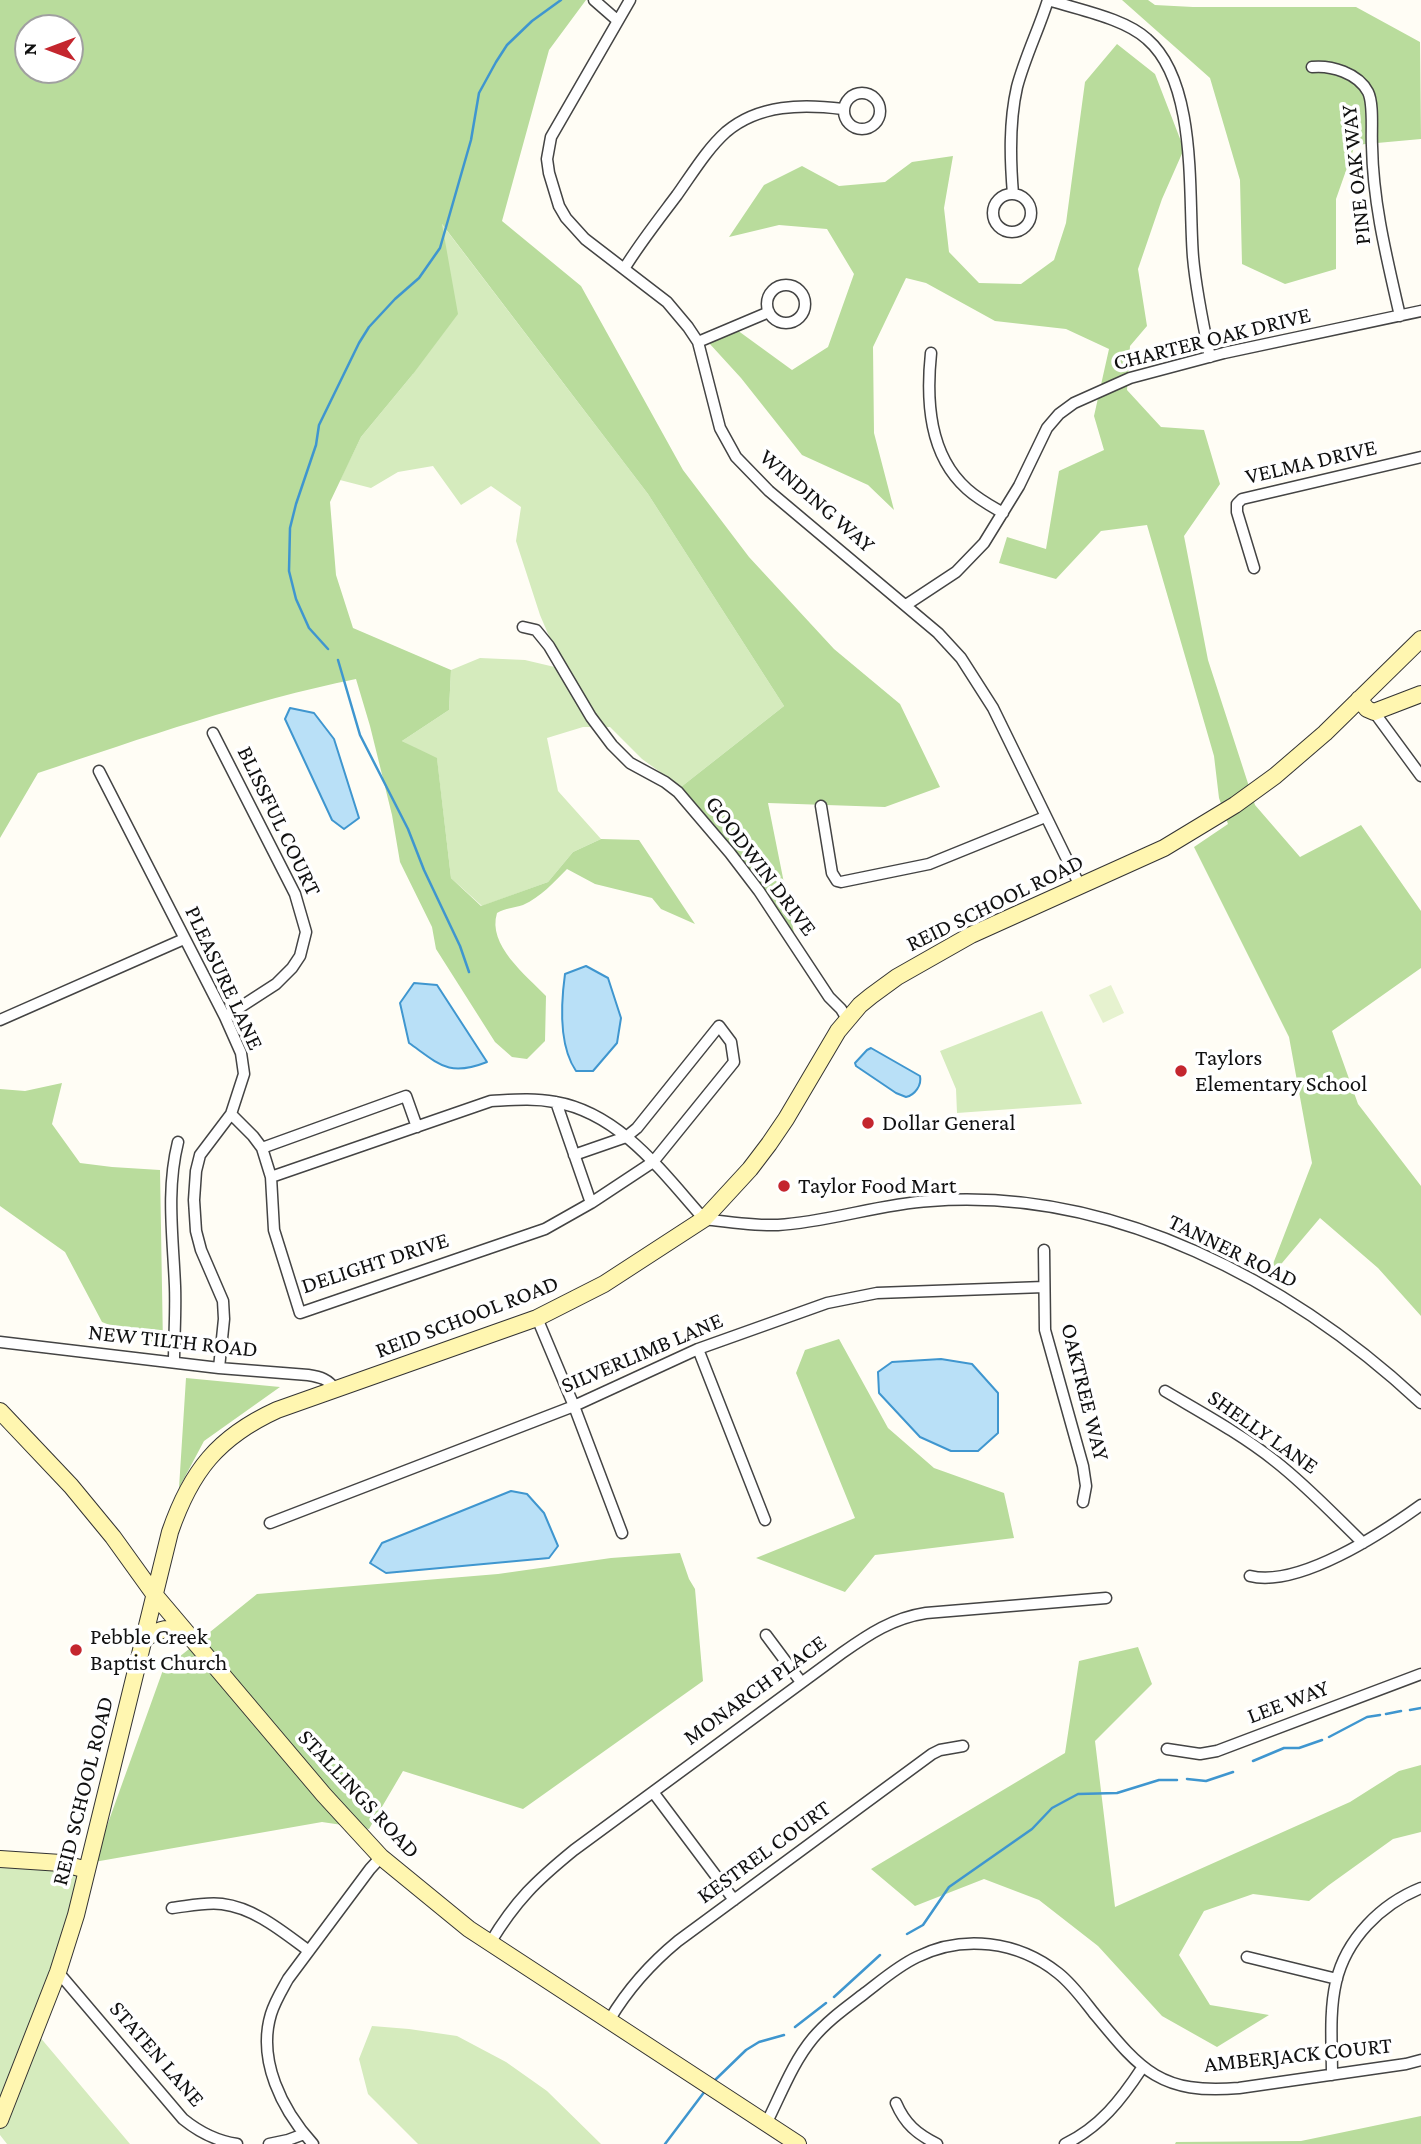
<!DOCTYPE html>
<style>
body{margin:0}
#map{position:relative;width:1421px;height:2144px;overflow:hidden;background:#fffdf5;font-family:"Crimson Pro",serif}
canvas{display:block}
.north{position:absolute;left:14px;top:14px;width:70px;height:70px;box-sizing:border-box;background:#fff;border:2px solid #a0a0a0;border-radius:50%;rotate:270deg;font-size:19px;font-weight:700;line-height:28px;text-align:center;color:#111}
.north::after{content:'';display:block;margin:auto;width:24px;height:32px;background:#c4262e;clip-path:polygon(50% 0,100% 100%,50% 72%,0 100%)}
</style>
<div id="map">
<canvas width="1421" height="2144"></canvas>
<div class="north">N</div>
</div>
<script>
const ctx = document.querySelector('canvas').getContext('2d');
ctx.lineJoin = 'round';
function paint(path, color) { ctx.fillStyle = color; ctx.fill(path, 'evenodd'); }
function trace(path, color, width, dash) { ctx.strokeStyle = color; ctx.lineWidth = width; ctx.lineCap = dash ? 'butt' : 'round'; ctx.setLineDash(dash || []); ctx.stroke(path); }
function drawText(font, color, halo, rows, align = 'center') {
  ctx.font = font + ' "Crimson Pro",serif'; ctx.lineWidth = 7; ctx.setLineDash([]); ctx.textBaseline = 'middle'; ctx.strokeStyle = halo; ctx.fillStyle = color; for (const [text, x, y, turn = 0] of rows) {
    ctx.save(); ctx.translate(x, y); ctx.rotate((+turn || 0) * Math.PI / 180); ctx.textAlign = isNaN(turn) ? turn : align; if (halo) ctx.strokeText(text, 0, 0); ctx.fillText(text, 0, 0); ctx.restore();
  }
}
const green = new Path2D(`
 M441,223L648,494L784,706L681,787L642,759L610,727H583L547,738L558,791L601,839L573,852L548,882L482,906L451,878L437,759L402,741L449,710L451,670L480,658L525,660L563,669L540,615L516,541L521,507L491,486L461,505L433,466L398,472L371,488L340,480L361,437L413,374Z
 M1042,1011L1082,1104L957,1113L956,1089L940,1051Z
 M0,1860L94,1862L39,2036L130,2144H7L0,2135Z
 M372,2026L409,2029L457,2036L506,2062L547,2091L601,2144H418L368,2094L359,2059Z`);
const forest = new Path2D(`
 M0,0H586L549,50L502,221L581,286L683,470L749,557L834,649L900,704L940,787L885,807L768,803L794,933L681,787L784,706L648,494L442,224L458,314L413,374L361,437L330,502L336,575L353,628L451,670L449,710L402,741L437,758L451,878L481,906L548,882L573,852L601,839L639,840L695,924L661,909L652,898L595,884L567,869C554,882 541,897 523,905C514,908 506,908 497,913C487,945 526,975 546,996L545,1041L527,1059L512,1057L495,1042L436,949L432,927L400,862L392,815L370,726L356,679C248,701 143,738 38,773L0,838ZM28,28H70V70H28Z
 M1122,0H1148L1155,5L1193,7H1356L1420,42L1421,139L1355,145L1336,199V269L1285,284L1242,264L1240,180L1210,78Z
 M1117,44L1155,74L1184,149L1162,199L1138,269L1147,326L1130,346L1127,390L1161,427L1204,430L1220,484L1184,536L1208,660L1255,805L1300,857L1361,825L1421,911V968L1332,1031L1358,1104L1421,1186V1316L1378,1268L1320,1218L1266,1282L1312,1163L1289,1037L1194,847L1228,824L1219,798L1214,756L1147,525L1101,531L1056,579L999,563L1007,537L1046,549L1059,471L1104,450L1094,416L1109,349L1066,329L995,321L926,283L906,278L873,347L874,433L894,510L868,485L802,455L741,378L709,343L737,330L792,370L828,347L854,274L827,229L779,225L729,237L764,185L802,166L839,186L885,182L912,162L953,156L944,208L949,252L979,283L1021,284L1054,260L1066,223L1085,82Z
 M62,1083L52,1124L80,1163L112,1167L160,1170L163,1346L102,1322L65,1252L0,1206V1089L25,1091Z
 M839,1339L888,1428L934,1468L1004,1493L1014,1538L875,1555L845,1592L756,1558L855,1518L796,1373L805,1350Z
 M186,1378L280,1387L204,1441L179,1488Z
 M680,1553L689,1579L695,1589L703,1681L523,1809L403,1771L369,1829L322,1822L94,1862L163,1670L257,1594L498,1574L611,1558Z
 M1138,1647L1152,1684L1095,1741L1115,1907L1350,1802L1399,1771L1421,1765V1832L1393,1839L1329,1885L1309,1901L1253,1894L1204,1911L1179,1955L1210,2005L1269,2015L1217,2047L1162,2016L1098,1946L1039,1900L984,1879L915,1906L871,1869L1065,1753L1079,1661Z
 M1421,2116V2144H1175L1176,2142L1301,2141Z`);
const pitch = new Path2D(`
 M1111,985L1124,1013L1103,1023L1089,995Z`);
const water = new Path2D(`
 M290,708L314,713L334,739L359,818L344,829L332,820L285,719Z
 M586,966L608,978L621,1018L617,1043L593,1071H576C559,1046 561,1003 565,974Z
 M414,983L437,985L487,1062C449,1077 440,1065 409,1043L400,1003Z
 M871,1048L920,1076C922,1085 915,1095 906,1097L896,1093L856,1066L855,1063L867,1050Z
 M941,1359L972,1364L998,1393V1433L978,1451H951L920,1437L879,1393L878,1372L892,1362Z
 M511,1491L527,1494L544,1513L558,1546L549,1558L386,1573L370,1563L382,1543Z`);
const stream = new Path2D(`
 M328,649L309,628L296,599L289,571L290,528L296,504L316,445L319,425L359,343L369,327L395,299L419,278L440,248L471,140L479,93L496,62L507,45L532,21L561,0
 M338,660L360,735L408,829L424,870L460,946L469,972
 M1410,1710L1421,1708
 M1386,1714L1401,1711
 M1329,1737L1367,1717L1380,1715
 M1253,1761L1284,1748H1299L1322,1740
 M1187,1779L1206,1781L1233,1772
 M907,1934L923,1925L949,1887L1032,1829L1052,1808L1078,1794L1117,1793L1159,1780H1177
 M834,1997L880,1955
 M795,2027L826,2003
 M714,2081L746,2050L759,2042L784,2035
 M665,2144L705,2091`);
const street = new Path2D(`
 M594,0L618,21
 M630,0L551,137L547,159L549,173L559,206L566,218L585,239L667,302L688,327L698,342L720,428L736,457L769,491L938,633L961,658L993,708L1080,886
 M1049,0C1079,10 1124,18 1147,39C1198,83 1188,195 1193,257C1196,291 1203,324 1210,357
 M1312,67C1331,65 1358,73 1368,92C1374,104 1371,132 1372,146C1373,204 1387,259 1400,316
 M844 111a18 18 0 1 1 36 0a18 18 0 1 1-36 0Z
 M1013,194C1010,158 1009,122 1017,87C1025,57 1039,29 1048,0
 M993 213a19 19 0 1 1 38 0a19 19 0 1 1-38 0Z
 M624,269C640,243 659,219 677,195C692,174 707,149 726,132C759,104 803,104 843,109
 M767 304a19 19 0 1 1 38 0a19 19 0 1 1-38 0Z
 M698,342L769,312
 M931,353C926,401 929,455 967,489C978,499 991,506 1003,513
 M1254,568L1237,512V504L1242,499L1421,457
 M906,605L956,572L984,543L1019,486L1047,428L1059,414L1074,403L1130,378L1224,353L1421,311
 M523,627L536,630L549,646L591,717L612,745L630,763L665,782L678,792L730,853L759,891L829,997L841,1009L847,1019
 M1374,712L1421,776
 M213,733L295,894L306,932L300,956L292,968L276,984L225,1017
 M99,771L225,1017L241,1053L244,1074L231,1114L200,1155L196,1171L194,1200L196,1231L201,1250L223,1301L224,1319L219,1368
 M821,806L832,873L837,881L841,882L929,864L1045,817
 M0,1020L184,939
 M556,1102L591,1203
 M231,1114L253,1136L262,1148L271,1177L274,1230L300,1313L545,1229L591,1203L653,1162L734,1062L731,1042L719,1026L637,1128L626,1137L574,1155
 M262,1148L406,1096L417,1127
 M271,1177L491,1101C512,1100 533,1098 555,1102C620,1113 663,1173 704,1219C729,1222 754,1226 778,1225C829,1222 879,1204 930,1201C1113,1187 1291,1282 1421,1403
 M1044,1250L1045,1330L1083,1466L1086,1486L1083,1502
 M537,1318L574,1406L622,1533
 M0,1342L219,1368L308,1375C321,1377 328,1379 336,1390
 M698,1349L765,1520
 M174,1362C174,1337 176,1312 175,1286C173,1237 166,1190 178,1142
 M1165,1391C1202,1413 1241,1434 1275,1461C1307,1486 1334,1515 1363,1543
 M270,1523L574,1406L698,1349L827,1303L877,1293L1044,1287
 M1250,1576C1299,1588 1382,1533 1421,1505
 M766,1635L801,1682
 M1167,1749L1200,1754L1217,1751L1421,1674
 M653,1792L734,1900
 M172,1908C189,1906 205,1902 222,1904C255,1908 283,1932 309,1951
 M490,1943C516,1900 536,1881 574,1850L842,1653C869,1634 893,1618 926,1613L1106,1598
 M1247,1957L1337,1979
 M58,1972L183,2119C199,2132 216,2141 237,2144
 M610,2019C628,1989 650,1964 678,1941L932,1754L940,1750L963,1746
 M1332,2075C1332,2045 1329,2012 1336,1982C1346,1939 1381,1904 1421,1888
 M896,2103C905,2124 917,2134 937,2144
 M767,2122C781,2094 793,2062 813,2038C828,2020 847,2007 865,1993C882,1980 898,1966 917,1957C963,1934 1018,1941 1058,1973C1072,1984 1082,1998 1093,2012C1140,2069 1159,2095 1239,2088L1406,2064L1421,2060
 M269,2144L288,2140L304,2134
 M313,2144C282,2110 257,2060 271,2014C275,2001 282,1990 288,1979L370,1869L381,1857
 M1065,2144C1100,2127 1121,2100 1142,2068`);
const secondary = new Path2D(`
 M1359,699L1367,709L1374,712L1421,694
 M0,1411L71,1486L113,1537L154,1594L324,1795L381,1857L469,1929L798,2144
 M144,1639C161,1628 168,1626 187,1633
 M0,1859L61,1863L87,1870
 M0,2120L58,1972L76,1915L170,1532C191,1471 218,1437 277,1410L537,1318L604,1284L704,1219L750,1169L769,1144L786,1119L838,1031L860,1005L871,996L897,977L971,935L1164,848L1235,805L1275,776L1325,733L1421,639`);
const markers = [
 [1181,1071,7,"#c4262e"],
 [868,1123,7,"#c4262e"],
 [784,1186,7,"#c4262e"],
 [76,1650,7,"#c4262e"]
];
const streetNames = [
 ["PINE OAK WAY",1356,175,-96],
 ["CHARTER OAK DRIVE",1212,339,-14],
 ["VELMA DRIVE",1311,462,-13],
 ["WINDING WAY",817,501,41],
 ["BLISSFUL COURT",279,821,64],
 ["GOODWIN DRIVE",761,866,53],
 ["REID SCHOOL ROAD",995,903,-26],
 ["PLEASURE LANE",224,978,65],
 ["TANNER ROAD",1233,1251,26],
 ["DELIGHT DRIVE",375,1263,-18],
 ["REID SCHOOL ROAD",467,1317,-21],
 ["NEW TILTH ROAD",173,1341,6],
 ["SILVERLIMB LANE",642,1353,-23],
 ["OAKTREE WAY",1085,1392,76],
 ["SHELLY LANE",1263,1432,35],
 ["MONARCH PLACE",755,1690,-36],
 ["LEE WAY",1288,1702,-21],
 ["REID SCHOOL ROAD",83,1791,-76],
 ["STALLINGS ROAD",359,1794,47],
 ["KESTREL COURT",764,1852,-36],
 ["STATEN LANE",157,2054,49],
 ["AMBERJACK COURT",1298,2055,-6]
];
const poiNames = [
 ["Taylors",1195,1058],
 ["Elementary School",1195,1084],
 ["Dollar General",882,1123],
 ["Taylor Food Mart",798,1186],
 ["Pebble Creek",90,1637],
 ["Baptist Church",90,1663]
];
paint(green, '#d5ebbd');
paint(forest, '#b9dc9c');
paint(pitch, '#e6f2cf');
paint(water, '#b9e0f7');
trace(water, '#3f96cf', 2);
trace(stream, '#3f96cf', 2.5);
trace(street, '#444', 13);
trace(secondary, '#333', 18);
trace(street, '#fff', 10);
trace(secondary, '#fff6b0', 16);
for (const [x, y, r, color] of markers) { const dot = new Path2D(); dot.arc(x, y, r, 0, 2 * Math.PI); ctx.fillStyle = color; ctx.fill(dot); trace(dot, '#fff', 2.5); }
drawText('23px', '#111', '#fff', streetNames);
drawText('23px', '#111', '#fff', poiNames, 'left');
</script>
